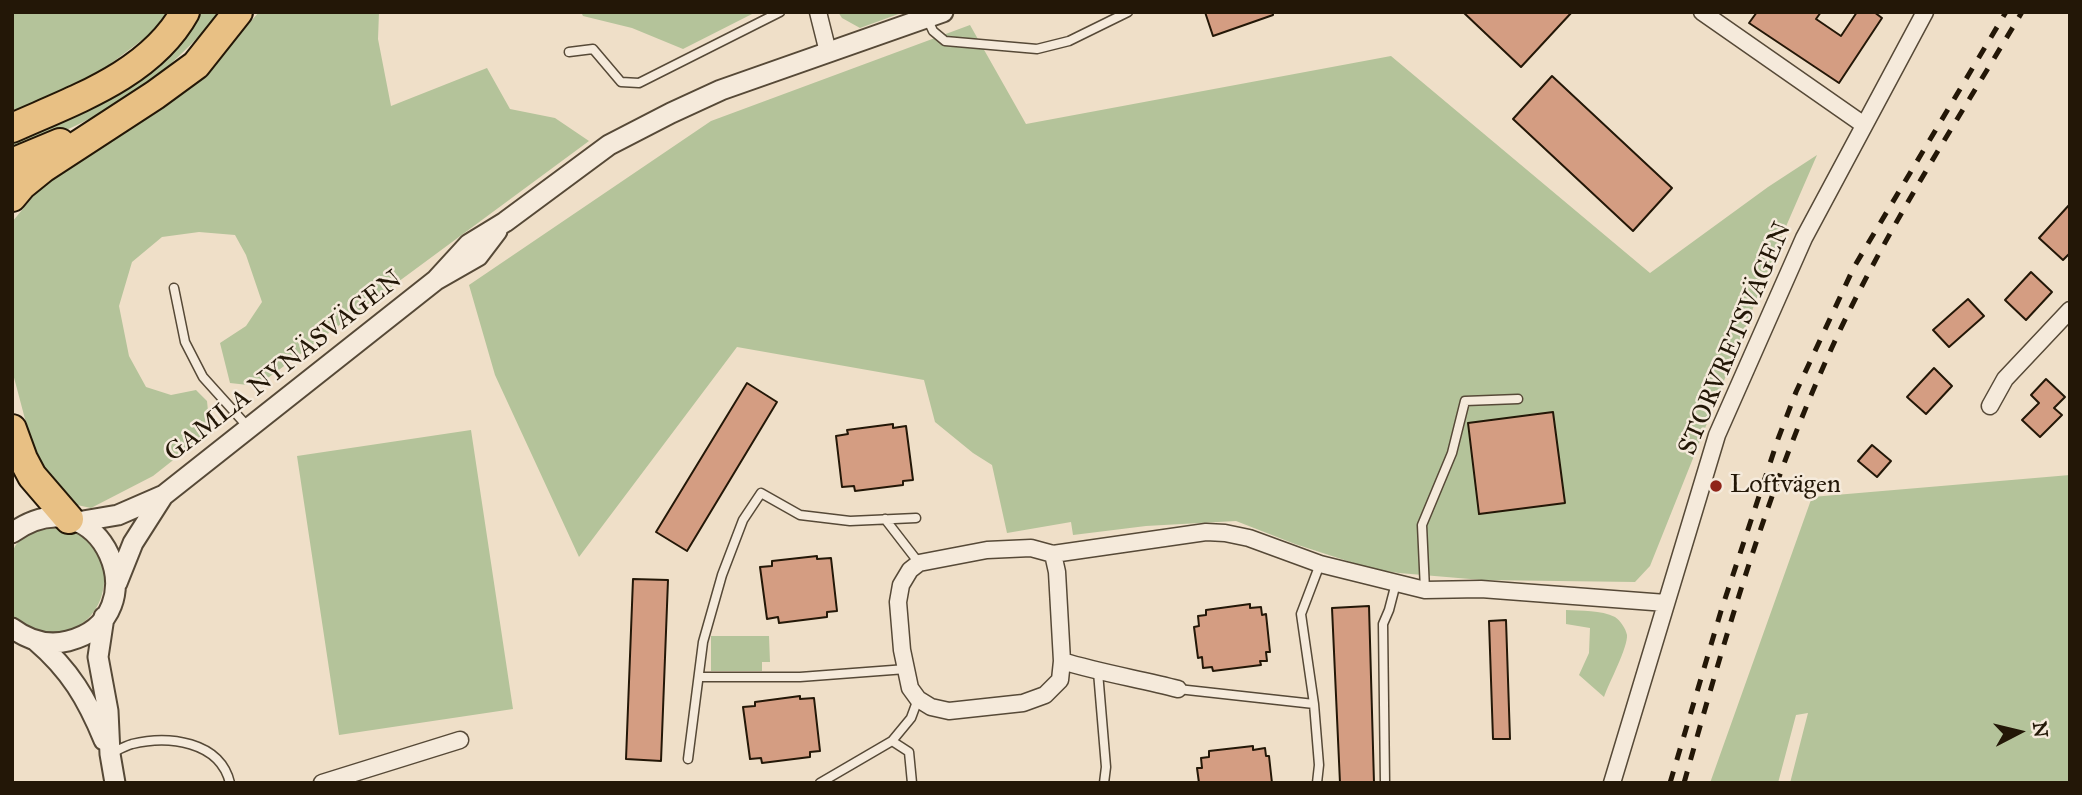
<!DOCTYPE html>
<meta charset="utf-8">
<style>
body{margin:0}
#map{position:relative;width:2082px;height:795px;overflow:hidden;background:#efdfc8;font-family:"IM FELL Great Primer",serif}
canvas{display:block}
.frame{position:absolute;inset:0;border:14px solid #231707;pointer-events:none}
.north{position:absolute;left:1984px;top:697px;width:70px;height:70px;-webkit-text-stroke:5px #f5eadb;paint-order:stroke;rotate:83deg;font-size:19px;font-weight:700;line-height:28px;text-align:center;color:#231707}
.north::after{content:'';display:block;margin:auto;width:24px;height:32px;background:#231707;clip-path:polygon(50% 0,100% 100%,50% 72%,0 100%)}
</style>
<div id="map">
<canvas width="2082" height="795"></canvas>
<div class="frame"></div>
<div class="north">N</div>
</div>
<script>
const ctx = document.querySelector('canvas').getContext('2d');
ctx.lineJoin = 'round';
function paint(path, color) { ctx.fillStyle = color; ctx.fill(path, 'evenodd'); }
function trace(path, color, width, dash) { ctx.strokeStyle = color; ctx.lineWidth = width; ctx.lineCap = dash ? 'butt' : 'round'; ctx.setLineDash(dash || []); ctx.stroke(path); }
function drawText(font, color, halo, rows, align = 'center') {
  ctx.font = font + ' "IM FELL Great Primer",serif'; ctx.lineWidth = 5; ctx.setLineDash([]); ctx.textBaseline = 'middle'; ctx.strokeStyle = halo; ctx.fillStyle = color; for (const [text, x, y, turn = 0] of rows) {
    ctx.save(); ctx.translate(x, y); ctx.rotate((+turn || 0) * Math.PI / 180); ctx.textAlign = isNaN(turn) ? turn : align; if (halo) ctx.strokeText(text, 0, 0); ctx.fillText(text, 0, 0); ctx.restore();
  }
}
const green = new Path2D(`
 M12,12H170L162,25L97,74L29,106L12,112Z
 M200,12H220L215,20C191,44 167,70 139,90C100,117 55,135 12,154V144L90,106L191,28Z
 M259,12H379L378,39L391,106L487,68L510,109L555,118L589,141L257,386L230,383L220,343L246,326L262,302L246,255L235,235L199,232L162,237L132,262L119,306L129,356L146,387L171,395L196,390L207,401L210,431L153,476L91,508L77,505L63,498L45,474L30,446L25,419L12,370V222L42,186L79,163L202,77Z
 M581,12H756L683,49L632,28L583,16Z
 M838,12H904L860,28L842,18Z
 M970,25L1026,124L1391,56L1650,273L1768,187L1817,155L1781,238L1650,566L1635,582L1482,580L1399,573L1372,569L1295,544L1236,521L1146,526L1073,535L1071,522L1007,533L992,465L973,453L935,422L924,380L737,347L579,557L495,375L469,285L711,121Z
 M471,430L513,709L339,735L297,456Z
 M2070,475V783H1790L1808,713L1796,715L1778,783H1710L1812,497Z
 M73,527C95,547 110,558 103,590C96,628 52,647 20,623C17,621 15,618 13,615C11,610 11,557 13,551C15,544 21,539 26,535C40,525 57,527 73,527Z
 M1566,610C1581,611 1601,610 1615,617C1620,620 1626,629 1627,635C1628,647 1609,683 1604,697L1579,675L1589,653L1590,628L1566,624Z
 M711,636H769L770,662H762V671H711Z`);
const building = new Path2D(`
 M1205,12H1273V15L1213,36Z
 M1463,12H1572L1521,67Z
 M1757,12H1821L1816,19L1841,36L1857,12H1874L1882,18L1839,83L1749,23Z
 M1552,76L1672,188L1633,231L1513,119Z
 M2070,204V253L2063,260L2039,238Z
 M2031,272L2052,292L2026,320L2005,300Z
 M1968,299L1984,316L1949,347L1933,330Z
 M1934,368L1952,386L1926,414L1907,397Z
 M2046,379L2065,397L2054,408L2062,415L2040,437L2022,420L2039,403L2031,395Z
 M747,383L777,402L687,551L656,532Z
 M1553,412L1565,503L1479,514L1468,423Z
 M893,424V428L906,426L913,480L903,481V485L855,491L854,486L842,487L836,436L848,434L847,430Z
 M1872,445L1891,461L1877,477L1858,461Z
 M817,556V559L831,558L837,611L827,612V617L779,623L778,617L767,619L760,567L772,566V561Z
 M633,579L668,580L661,761L626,759Z
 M1250,604V608L1261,607L1262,615L1266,614L1270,652H1266L1267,661H1260L1261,665L1213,671L1212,667L1203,668L1202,657L1198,658L1194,627L1199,626L1198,616L1206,615V610Z
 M1369,606L1374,783H1340L1332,608Z
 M1506,620L1510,739H1493L1489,621Z
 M800,696V699L814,698L820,751L810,752V757L762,763L761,758L750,759L743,707L755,706V702Z
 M1253,746V750L1265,748L1266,756H1269L1272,783H1199L1197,768H1202L1201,758L1209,757V751Z`);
const service = new Path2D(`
 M927,18L933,31L945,41L1037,49L1069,41L1128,12
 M569,52L593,49L621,82L639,83L780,12
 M174,288L185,342L203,377L248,427
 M885,519L919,563
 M1425,590L1422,525L1452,453L1465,401L1518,399
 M1098,672L1106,767L1104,783
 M699,677H800L906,669
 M1178,689L1314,704L1319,765L1317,783
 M1314,704L1301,614L1320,564
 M892,741L909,752L912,783
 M112,753C118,750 125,746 132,744C168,735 220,741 230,783
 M688,759L703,642L722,575L743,520L761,493L800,515L850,521L916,518
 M820,783L892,741L911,718L918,699
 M1385,783L1383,624L1389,610L1396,583`);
const minor = new Path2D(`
 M818,12L828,52
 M1702,12L1864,125
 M1990,406L2005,379L2070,310
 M1053,554L1031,548L987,550L919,563L910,570L901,585L898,602L902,650L910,688L918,699L931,707L949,711L1023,703L1045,695L1060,680L1062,661
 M1178,689C1140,679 1101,673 1062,661L1057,572L1053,554L1206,532L1225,533L1249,538L1320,564L1425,590L1481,589L1666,603
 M322,783L460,740
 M1612,783L1717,435L1804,238L1925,12`);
const tertiary = new Path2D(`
 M436,280L469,244L505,222L609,145L671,113L721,90L943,12
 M77,522L118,515L164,495L436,280L478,256L497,231
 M12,533C102,469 162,618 68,641C48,646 28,640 12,628
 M117,583L133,543L163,496
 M104,617L98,657L108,711L110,754L115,783
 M36,641C70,670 87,699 104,740`);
const motorway = new Path2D(`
 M12,128C74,100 150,75 185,12
 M12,163L60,143
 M12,197L22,185L43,168L155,95L196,65L238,12
 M12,429L23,459L32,476L69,519`);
const rail = new Path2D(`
 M1670,783L1721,611L1778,439L1796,392L1854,267L2006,12
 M1684,783C1726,634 1769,484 1834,343C1887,228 1957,121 2022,12`);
const markers = [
 [1716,486,7,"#8f2418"]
];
const streetNames = [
 ["STORVRETSVÄGEN",1736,339,-67],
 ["GAMLA NYNÄSVÄGEN",284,367,-38]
];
const poiNames = [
 ["Loftvägen",1730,486]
];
paint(green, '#b4c39a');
paint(building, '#d49d82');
trace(building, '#231707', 2);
trace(service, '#564937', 11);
trace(minor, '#564937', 19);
trace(tertiary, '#564937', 23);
trace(motorway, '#231707', 32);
trace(service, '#f5eadb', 8);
trace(minor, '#f5eadb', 16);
trace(tertiary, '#f5eadb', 19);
trace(motorway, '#e8c084', 28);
trace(rail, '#231707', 5, [12, 12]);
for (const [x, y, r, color] of markers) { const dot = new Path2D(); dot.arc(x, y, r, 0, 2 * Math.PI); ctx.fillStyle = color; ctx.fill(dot); trace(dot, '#f5eadb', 2.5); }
drawText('26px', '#231707', '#f5eadb', streetNames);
drawText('26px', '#231707', '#f5eadb', poiNames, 'left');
</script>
